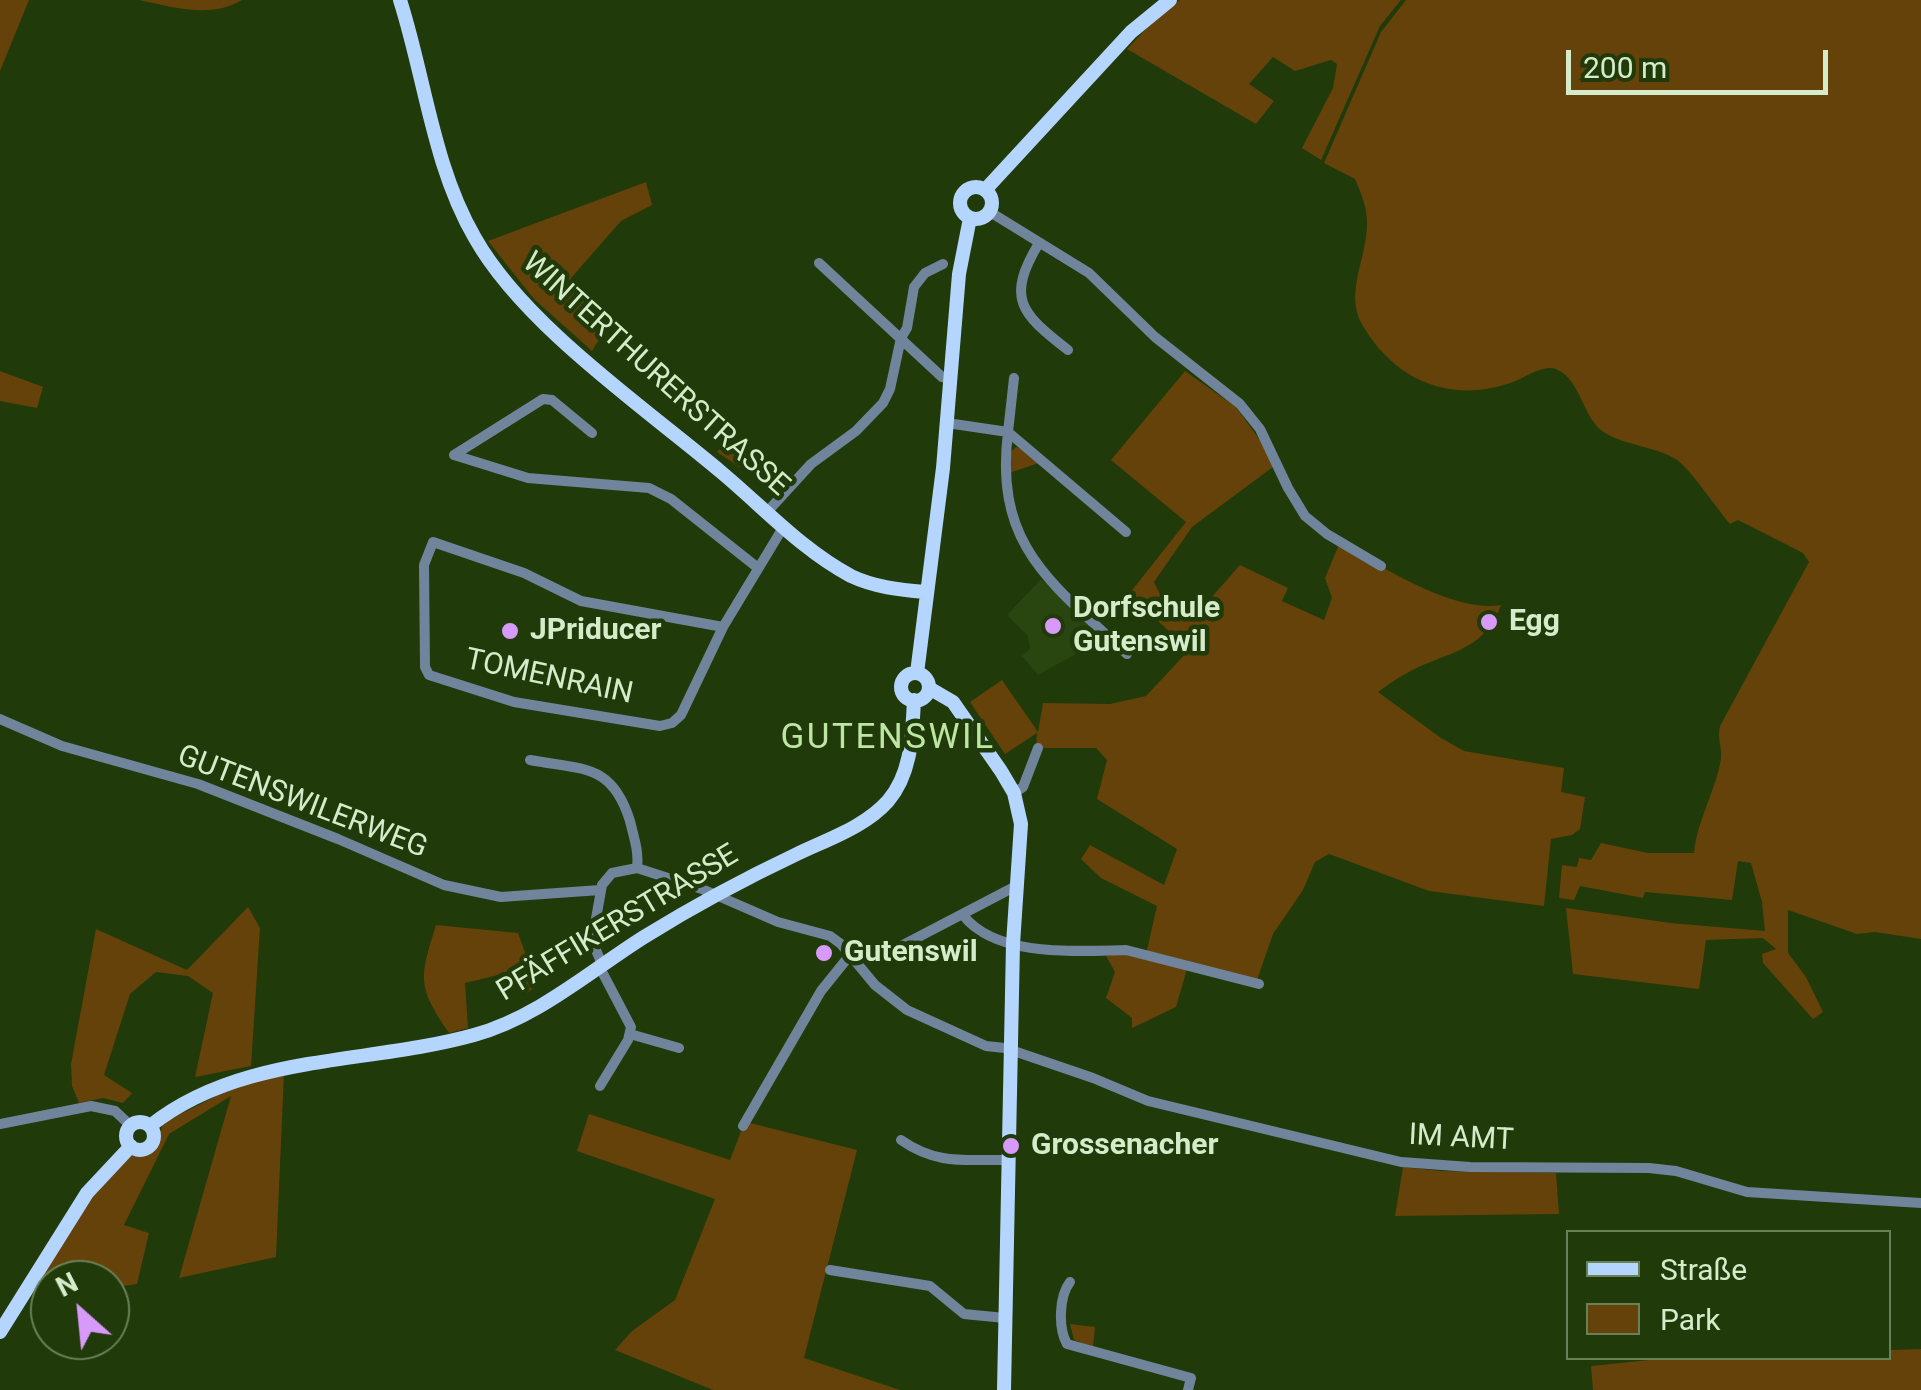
<!DOCTYPE html>
<meta charset="utf-8">
<style>
body{margin:0}
#map{position:relative;width:1921px;height:1390px;overflow:hidden;background:#203a0a;font-family:Roboto,sans-serif}
canvas{display:block}
.legend{position:absolute;left:1566px;top:1230px;width:325px;height:130px;box-sizing:border-box;background:#203a0a;border:2px solid #698157;margin:0;padding:12px 18px;list-style:none;font-size:30px;color:#d6ebca}
.legend li{display:flex;align-items:center;gap:20px;height:50px}
.legend b{width:50px;border:2px solid #698157}
.north{position:absolute;left:30px;top:1260px;width:100px;height:100px;box-sizing:border-box;background:#203a0a;border:2px solid #698157;border-radius:50%;rotate:333deg;font-size:28px;font-weight:700;line-height:40px;text-align:center;color:#d6ebca}
.north::after{content:'';display:block;margin:auto;width:35px;height:45px;background:#d89af8;clip-path:polygon(50% 0,100% 100%,50% 72%,0 100%)}
.scale{position:absolute;left:1566px;top:50px;width:262px;height:45px;box-sizing:border-box;border:5px solid #d6ebca;border-top:0;padding-left:12px;font-size:30px;line-height:35px;white-space:nowrap;color:#d6ebca;-webkit-text-stroke:8px #203a0a;paint-order:stroke}
</style>
<div id="map">
<canvas width="1921" height="1390"></canvas>
<ul class="legend">
<li><b style="height:12px;background:#b4d5fd"></b>Straße</li>
<li><b style="height:28px;background:#64420a"></b>Park</li>
</ul>
<div class="north">N</div>
<div class="scale">200 m</div>
</div>
<script>
const ctx = document.querySelector('canvas').getContext('2d');
ctx.lineJoin = 'round';
function paint(path, color) { ctx.fillStyle = color; ctx.fill(path, 'evenodd'); }
function trace(path, color, width, dash) { ctx.strokeStyle = color; ctx.lineWidth = width; ctx.lineCap = dash ? 'butt' : 'round'; ctx.setLineDash(dash || []); ctx.stroke(path); }
function drawText(font, color, halo, rows, align = 'center') {
  ctx.font = font + ' Roboto,sans-serif'; ctx.lineWidth = 9; ctx.setLineDash([]); ctx.textBaseline = 'middle'; ctx.strokeStyle = halo; ctx.fillStyle = color; for (const [text, x, y, turn = 0] of rows) {
    ctx.save(); ctx.translate(x, y); ctx.rotate((+turn || 0) * Math.PI / 180); ctx.textAlign = isNaN(turn) ? turn : align; if (halo) ctx.strokeText(text, 0, 0); ctx.fillText(text, 0, 0); ctx.restore();
  }
}
const built = new Path2D(`
 M1041,579L1101,636L1094,644L1038,675L1022,656L1030,649L1028,636L1007,615Z`);
const green = new Path2D(`
 M0,0H29L0,71Z
 M139,0H242C211,19 172,7 139,0Z
 M1180,0H1401L1380,26L1321,160L1302,148L1333,88L1337,64L1331,60L1295,71L1273,57L1249,84L1274,101L1256,124L1127,49L1160,14Z
 M1406,0H1921V939L1875,932L1857,934L1788,910V953L1806,977L1823,1012L1813,1019L1763,963L1762,954L1776,949L1763,938L1706,940L1699,989L1573,974L1566,908L1671,923L1765,931L1762,902L1751,863L1738,861L1732,900L1645,892L1643,898L1580,886L1574,900L1559,898L1562,865L1577,867L1579,858L1591,860L1601,843L1648,853H1694C1697,820 1716,791 1721,758C1722,747 1717,738 1720,726L1809,562L1803,553L1738,520L1730,524C1717,509 1691,470 1677,460C1656,446 1626,446 1605,433C1582,419 1582,380 1556,369C1544,364 1524,378 1513,382C1452,404 1396,382 1363,326C1343,294 1368,257 1367,222C1367,207 1361,193 1355,179L1324,163L1381,32Z
 M646,182L652,205L621,221L571,278L603,333L592,351L534,299L488,241Z
 M0,371L43,387L37,408L0,401Z
 M1185,371L1236,407L1277,464L1192,527L1154,582L1163,600C1179,605 1193,597 1210,599L1240,565L1288,588L1282,601L1324,620L1332,598L1325,578L1340,542C1380,566 1453,613 1501,605C1487,643 1463,649 1428,663C1410,670 1393,681 1378,692L1441,738L1464,751L1564,768L1561,792L1585,797L1580,829L1572,835L1551,839L1544,906L1429,891L1329,854L1315,862L1303,890L1273,934L1257,980L1187,969L1176,1007L1132,1028V1018L1106,998L1115,972L1106,956L1147,950L1157,906L1101,878L1081,859L1090,845L1164,885L1177,849L1097,799L1107,760L1096,748H1036L1037,733L1005,754L970,702L1002,680L1038,732L1043,703L1110,704L1146,696L1189,650L1129,594L1186,522L1111,460Z
 M727,441L744,463L764,475L759,480L717,452Z
 M1016,447L1019,448L1039,463L1009,473L1011,452Z
 M248,907L260,928L251,1066L195,1077L213,993L188,976L156,972L130,994L104,1075L132,1093L123,1103L103,1098L79,1103L72,1086L71,1064L96,929L187,970Z
 M436,925L518,933L537,986L527,993L511,972L465,983L468,1028L449,1033C416,985 420,977 436,925Z
 M284,1073L276,1257L179,1278L231,1096L169,1134L124,1225L149,1233L137,1284L110,1288V1280H51L43,1274L84,1205L131,1156L143,1155L155,1149L163,1123L232,1088Z
 M589,1114L730,1160L743,1126L750,1123L857,1150L804,1358L900,1390H713L615,1350L632,1331L675,1300L715,1199L577,1151Z
 M1403,1167L1441,1171L1556,1173L1559,1214L1395,1216Z
 M1070,1324L1095,1327L1093,1347L1074,1340Z
 M1921,1349V1390H1593L1591,1366L1669,1358H1888L1889,1350Z`);
const minor = new Path2D(`
 M990,212L1089,273L1155,337L1240,404L1260,429L1288,488L1305,516L1327,534L1381,566
 M1039,243C1006,298 1020,313 1068,350
 M819,263L942,377L952,380
 M1014,378L1008,432L1126,532
 M947,423L1008,432C994,547 1052,583 1127,654
 M454,455L528,478L649,488L671,499L758,568
 M454,455L543,399L552,400L592,433
 M767,512L811,464L856,431L883,403L890,389L901,338L907,328L914,287L925,273L943,264
 M723,627L581,601L524,573L433,542L424,565L425,667L429,675L514,702L660,726L672,723L681,715L723,627L784,526
 M0,719L62,746L198,784L338,839L444,885L501,897L600,890
 M530,760C583,770 612,763 630,821C634,838 639,851 637,868
 M1014,793L1023,787L1038,748
 M963,915C996,958 1078,951 1126,950L1259,984
 M850,955L886,951L903,945L1018,885
 M602,964L592,941L602,885L612,873L637,868L702,889L778,922L830,936L841,944L875,985L907,1010L986,1046L1005,1048L1093,1078L1148,1101L1401,1162L1470,1167L1649,1168L1676,1171L1747,1192L1921,1203
 M599,966L631,1027L628,1040L600,1086
 M630,1034L679,1048
 M0,1124L91,1106L115,1111L131,1126
 M743,1126L821,991L850,955
 M901,1140C938,1166 967,1159 1010,1160
 M830,1270L930,1286L964,1314L1005,1318
 M1070,1282C1059,1296 1058,1328 1067,1344L1191,1378L1188,1390`);
const major = new Path2D(`
 M400,0C425,78 433,166 475,238C524,325 644,407 721,472C763,507 802,550 851,576C874,587 900,590 925,592
 M960 203a16 16 0 1 1 32 0a16 16 0 1 1-32 0Z
 M985,190L1131,32L1170,0
 M917,673L943,468L959,274L970,218
 M901 687a14 14 0 1 1 28 0a14 14 0 1 1-28 0Z
 M929,688L953,702L1001,771L1014,793L1021,824L1013,944L1004,1390
 M126 1136a14 14 0 1 1 28 0a14 14 0 1 1-28 0Z
 M150,1126C242,1053 366,1065 474,1035C537,1018 590,971 644,937C694,906 744,879 797,854C828,839 865,827 888,801C912,773 912,735 914,700
 M0,1332L87,1193L131,1146`);
const markers = [
 [1489,622,10,"#d89af8"],
 [1053,626,10,"#d89af8"],
 [510,631,10,"#d89af8"],
 [824,953,10,"#d89af8"],
 [1011,1146,10,"#d89af8"]
];
const streetNames = [
 ["WINTERTHURERSTRASSE",655,375,42],
 ["TOMENRAIN",549,678,12],
 ["GUTENSWILERWEG",302,803,21],
 ["PFÄFFIKERSTRASSE",618,924,-31],
 ["IM AMT",1461,1139,3]
];
const poiNames = [
 ["Dorfschule",1073,609],
 ["Gutenswil",1073,643],
 ["Egg",1509,622],
 ["JPriducer",530,631],
 ["Gutenswil",844,953],
 ["Grossenacher",1031,1146]
];
const quarterNames = [
 ["GUTENSWIL",888,739]
];
paint(built, '#294510');
paint(green, '#64420a');
trace(minor, '#70849c', 10);
trace(major, '#b4d5fd', 14);
for (const [x, y, r, color] of markers) { const dot = new Path2D(); dot.arc(x, y, r, 0, 2 * Math.PI); ctx.fillStyle = color; ctx.fill(dot); trace(dot, '#203a0a', 4); }
drawText('30px', '#d6ebca', '#203a0a', streetNames);
drawText('bold 30px', '#d6ebca', '#203a0a', poiNames, 'left');
ctx.letterSpacing = '2.5px';
drawText('35px', '#bde6a4', '#203a0a', quarterNames);
ctx.letterSpacing = '0px';
</script>
